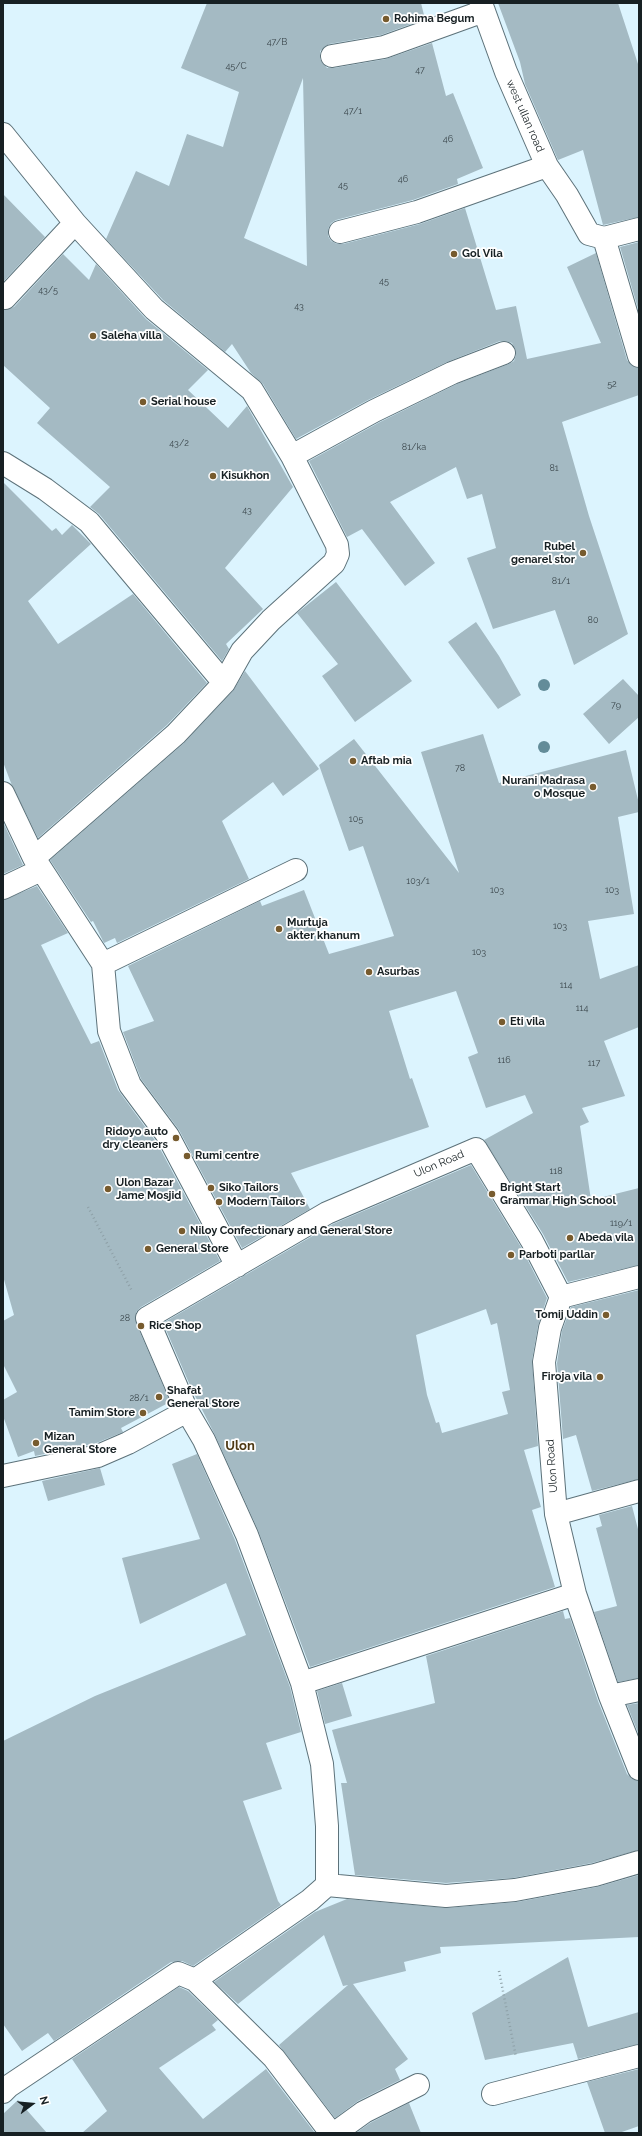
<!DOCTYPE html>
<style>
body{margin:0}
#map{position:relative;width:642px;height:2136px;overflow:hidden;background:#dcf4fe;font-family:Raleway,sans-serif}
canvas{display:block}
.frame{position:absolute;inset:0;border:4px solid #172023;pointer-events:none}
.north{position:absolute;left:12px;top:2084px;width:40px;height:40px;-webkit-text-stroke:3px #fff;paint-order:stroke;rotate:74deg;font-size:11px;font-weight:700;line-height:16px;text-align:center;color:#172023}
.north::after{content:'';display:block;margin:auto;width:14px;height:18px;background:#172023;clip-path:polygon(50% 0,100% 100%,50% 72%,0 100%)}
</style>
<div id="map">
<canvas width="642" height="2136"></canvas>
<div class="frame"></div>
<div class="north">N</div>
</div>
<script>
const ctx = document.querySelector('canvas').getContext('2d');
ctx.lineJoin = 'round';
function paint(path, color) { ctx.fillStyle = color; ctx.fill(path, 'evenodd'); }
function trace(path, color, width, dash) { ctx.strokeStyle = color; ctx.lineWidth = width; ctx.lineCap = dash ? 'butt' : 'round'; ctx.setLineDash(dash || []); ctx.stroke(path); }
function drawText(font, color, halo, rows, align = 'center') {
  ctx.font = font + ' Raleway,sans-serif'; ctx.lineWidth = 3.5; ctx.setLineDash([]); ctx.textBaseline = 'middle'; ctx.strokeStyle = halo; ctx.fillStyle = color; for (const [text, x, y, turn = 0] of rows) {
    ctx.save(); ctx.translate(x, y); ctx.rotate((+turn || 0) * Math.PI / 180); ctx.textAlign = isNaN(turn) ? turn : align; if (halo) ctx.strokeText(text, 0, 0); ctx.fillText(text, 0, 0); ctx.restore();
  }
}
const building = new Path2D(`
 M207,3H421L425,19L381,35L329,44L320,51V59L327,68H334L386,59L432,43L446,96L453,93L483,168L457,179L458,184L413,200L336,220L331,223L328,229V236L331,241L337,244H343L420,224L465,208L496,310L516,306L527,359L601,343L567,267L596,253L627,360L631,365L639,368V395L562,422L589,516L628,634L574,665L555,610L493,629L467,558L496,548L482,494L467,499L456,467L390,502L435,563L405,586L362,529L347,537L309,461L380,422L457,384L509,364L514,361L516,355L515,348L512,343L506,341H500L447,362L368,400L296,439L263,384L251,373L232,344L225,352L163,300L106,239L136,171L169,186L187,134L223,147L239,92L181,68ZM303,78L307,266L244,238Z
 M498,3H618L639,67V217L603,225L583,150L558,160L525,84L520,62Z
 M3,194L45,237L3,282Z
 M639,242V312L620,247Z
 M63,254L89,280L96,264L146,319L208,370L188,390L228,428L247,406L293,487L225,568L263,609L226,644L229,649L222,661L99,514L90,507L110,487L37,423L50,408L3,365V310L14,307Z
 M3,482L52,531L56,528L62,535L72,525L91,544L28,601L58,644L133,594L207,683L167,725L38,838L11,783L3,762Z
 M336,582L412,681L355,722L322,676L338,664L297,613Z
 M476,622L499,656L521,695L498,709L448,642Z
 M245,671L319,769L283,796L273,782L222,821L249,879L117,943L115,938L104,943L93,921L91,922L50,860L184,743L233,691Z
 M623,679L639,696V717L609,744L583,714Z
 M483,734L499,783L626,750L639,804V812L618,817L634,914L588,921L600,979L639,965V1027L604,1041L625,1096L582,1108L589,1122L580,1126L591,1200L639,1188V1265L568,1282L543,1234L484,1140L533,1113L525,1095L486,1108L468,1057L478,1053L456,991L389,1011L410,1079L412,1078L429,1127L291,1173L310,1209L242,1248L179,1130L141,1079L123,1032L154,1021L128,966L260,901L262,906L304,890L329,954L394,936L363,846L349,851L319,765L354,739L459,873L421,752Z
 M3,822L23,865L3,874Z
 M37,886L68,933L41,945L91,1044L99,1041L118,1090L157,1143L220,1261L141,1307L136,1312V1323L170,1402L121,1428L123,1432L94,1444L35,1456L34,1451L18,1457L3,1416V1400L17,1392L3,1364V1321L14,1315L3,1276V900Z
 M471,1165L521,1247L547,1298L538,1326L532,1360L538,1446L524,1450L541,1507L532,1510L555,1587L310,1667L258,1530L215,1435L192,1390L163,1323L333,1224ZM486,1309L491,1325L497,1323L510,1390L502,1392L508,1414L442,1433L439,1422L436,1423L427,1395L416,1335Z
 M639,1290V1479L592,1491L576,1435L563,1439L557,1363L562,1331L571,1307Z
 M197,1454L235,1540L290,1687L301,1732L266,1743L282,1789L243,1801L278,1901L281,1905L193,1966L182,1961L171,1962L54,2041L48,2033L22,2051L3,2024V1741L95,1696L246,1635L226,1583L140,1624L122,1558L200,1539L172,1464Z
 M100,1468L105,1485L48,1501L42,1481Z
 M632,1506L639,1533V1678L618,1682L594,1612L617,1606L596,1528L602,1526L599,1515Z
 M563,1611L565,1619L570,1618L598,1701L627,1774L632,1779L639,1781V1850L592,1863L513,1878L446,1883L355,1875L341,1783H347L332,1730L435,1703L426,1656Z
 M342,1683L352,1716L325,1724L317,1691Z
 M639,1703V1735L627,1705Z
 M639,1875V1937L440,1947L441,1953L404,1962L406,1971L353,1984L408,2059L395,2069L400,2080L358,2101L335,2118L279,2045L348,1985L343,1986L324,1935L238,2004L214,1982L315,1912L347,1899L447,1908L517,1902L597,1887Z
 M568,1957L588,2027L639,2012V2044L578,2059L573,2043L485,2060L472,2013Z
 M179,1987L188,1991L218,2020L212,2025L216,2030L159,2068L203,2119L266,2069L315,2133H82L107,2111L72,2059Z
 M639,2069V2126L619,2133H605L587,2082Z
 M18,2100L47,2133H3V2114Z
 M409,2103L421,2133H356L370,2123Z`);
const path = new Path2D(`
 M88,1207L132,1291
 M499,1971L516,2057`);
const street = new Path2D(`
 M481,3L506,72L547,166L567,195L589,234L604,238L639,229
 M332,56L384,47L484,11
 M3,134L75,223
 M340,232L417,212L547,166
 M604,238L639,356
 M5,298L75,223L154,309L252,390L292,456L337,545L338,554L334,563L271,620L242,651L224,683L176,734L34,858L103,964L109,1031L130,1085L168,1136L237,1266
 M292,456L374,411L452,373L504,353
 M3,463L45,489L89,522L224,683
 M3,793L34,858
 M3,888L41,870
 M103,964L296,870
 M561,1297L639,1277
 M3,1476L98,1456L128,1443L187,1411L147,1318L327,1213L476,1149L532,1241L561,1297L550,1328L544,1362L556,1514L575,1594L610,1696L639,1769
 M556,1514L639,1491
 M302,1683L575,1594
 M610,1696L639,1690
 M327,1885L446,1896L515,1890L595,1875L639,1862
 M195,1980L274,2058L331,2133
 M3,2092L9,2086L178,1973L195,1980L310,1900L327,1885V1826L322,1764L302,1683L247,1535L204,1440L187,1411
 M493,2094L639,2056
 M335,2133L364,2112L418,2085`);
const trees = [
 [544,685],
 [544,747]
];
const markers = [
 [386,19,4,"#775b2e"],
 [454,254,4,"#775b2e"],
 [93,336,4,"#775b2e"],
 [143,402,4,"#775b2e"],
 [213,476,4,"#775b2e"],
 [583,553,4,"#775b2e"],
 [353,761,4,"#775b2e"],
 [593,787,4,"#775b2e"],
 [279,929,4,"#775b2e"],
 [369,972,4,"#775b2e"],
 [502,1022,4,"#775b2e"],
 [176,1138,4,"#775b2e"],
 [187,1156,4,"#775b2e"],
 [211,1188,4,"#775b2e"],
 [108,1189,4,"#775b2e"],
 [492,1194,4,"#775b2e"],
 [219,1202,4,"#775b2e"],
 [182,1231,4,"#775b2e"],
 [570,1238,4,"#775b2e"],
 [148,1249,4,"#775b2e"],
 [511,1255,4,"#775b2e"],
 [606,1315,4,"#775b2e"],
 [141,1326,4,"#775b2e"],
 [600,1377,4,"#775b2e"],
 [159,1397,4,"#775b2e"],
 [143,1413,4,"#775b2e"],
 [36,1443,4,"#775b2e"]
];
const numberNames = [
 ["47/B",277,42],
 ["45/C",236,66],
 ["47",420,70],
 ["47/1",353,111],
 ["46",448,139],
 ["46",403,179],
 ["45",343,185],
 ["45",384,281],
 ["43/5",48,290],
 ["43",299,306],
 ["52",612,384],
 ["43/2",179,443],
 ["81/ka",414,447],
 ["81",554,468],
 ["43",247,510],
 ["81/1",561,581],
 ["80",593,620],
 ["79",616,705],
 ["78",460,768],
 ["105",356,819],
 ["103/1",418,881],
 ["103",497,890],
 ["103",612,890],
 ["103",560,926],
 ["103",479,952],
 ["114",566,985],
 ["114",582,1008],
 ["116",504,1060],
 ["117",594,1063],
 ["118",556,1171],
 ["119/1",621,1223],
 ["28",125,1318],
 ["28/1",139,1398]
];
const poiNames = [
 ["Rohima Begum",394,19],
 ["Gol Vila",462,254],
 ["Saleha villa",101,336],
 ["Serial house",151,402],
 ["Kisukhon",221,476],
 ["Rubel",575,547,"right"],
 ["genarel stor",575,560,"right"],
 ["Aftab mia",361,761],
 ["Nurani Madrasa",585,781,"right"],
 ["o Mosque",585,794,"right"],
 ["Murtuja",287,923],
 ["akter khanum",287,936],
 ["Asurbas",377,972],
 ["Eti vila",510,1022],
 ["Ridoyo auto",168,1132,"right"],
 ["dry cleaners",168,1145,"right"],
 ["Rumi centre",195,1156],
 ["Ulon Bazar",116,1183],
 ["Jame Mosjid",116,1196],
 ["Siko Tailors",219,1188],
 ["Bright Start",500,1188],
 ["Grammar High School",500,1201],
 ["Modern Tailors",227,1202],
 ["Niloy Confectionary and General Store",190,1231],
 ["Abeda vila",578,1238],
 ["General Store",156,1249],
 ["Parboti parllar",519,1255],
 ["Tomij Uddin",598,1315,"right"],
 ["Rice Shop",149,1326],
 ["Firoja vila",592,1377,"right"],
 ["Shafat",167,1391],
 ["General Store",167,1404],
 ["Tamim Store",135,1413,"right"],
 ["Mizan",44,1437],
 ["General Store",44,1450]
];
const streetNames = [
 ["west ullan road",525,116,66],
 ["Ulon Road",439,1164,-23],
 ["Ulon Road",552,1466,-94]
];
const quarterNames = [
 ["Ulon",240,1446]
];
paint(building, '#a4bac3');
trace(street, '#5d727a', 24);
trace(path, '#8ea0a7', 2.5, [1, 3]);
trace(street, '#fff', 22);
ctx.fillStyle = '#638c99';
for (const [x, y] of trees) { ctx.beginPath(); ctx.arc(x, y, 6, 0, 2 * Math.PI); ctx.fill(); }
for (const [x, y, r, color] of markers) { const dot = new Path2D(); dot.arc(x, y, r, 0, 2 * Math.PI); ctx.fillStyle = color; ctx.fill(dot); trace(dot, '#fff', 1.5); }
drawText('9px', '#3a464b', null, numberNames);
drawText('bold 11px', '#172023', '#fff', poiNames, 'left');
drawText('11px', '#172023', '#fff', streetNames);
drawText('bold 13px', '#4e3914', '#fff', quarterNames);
</script>
